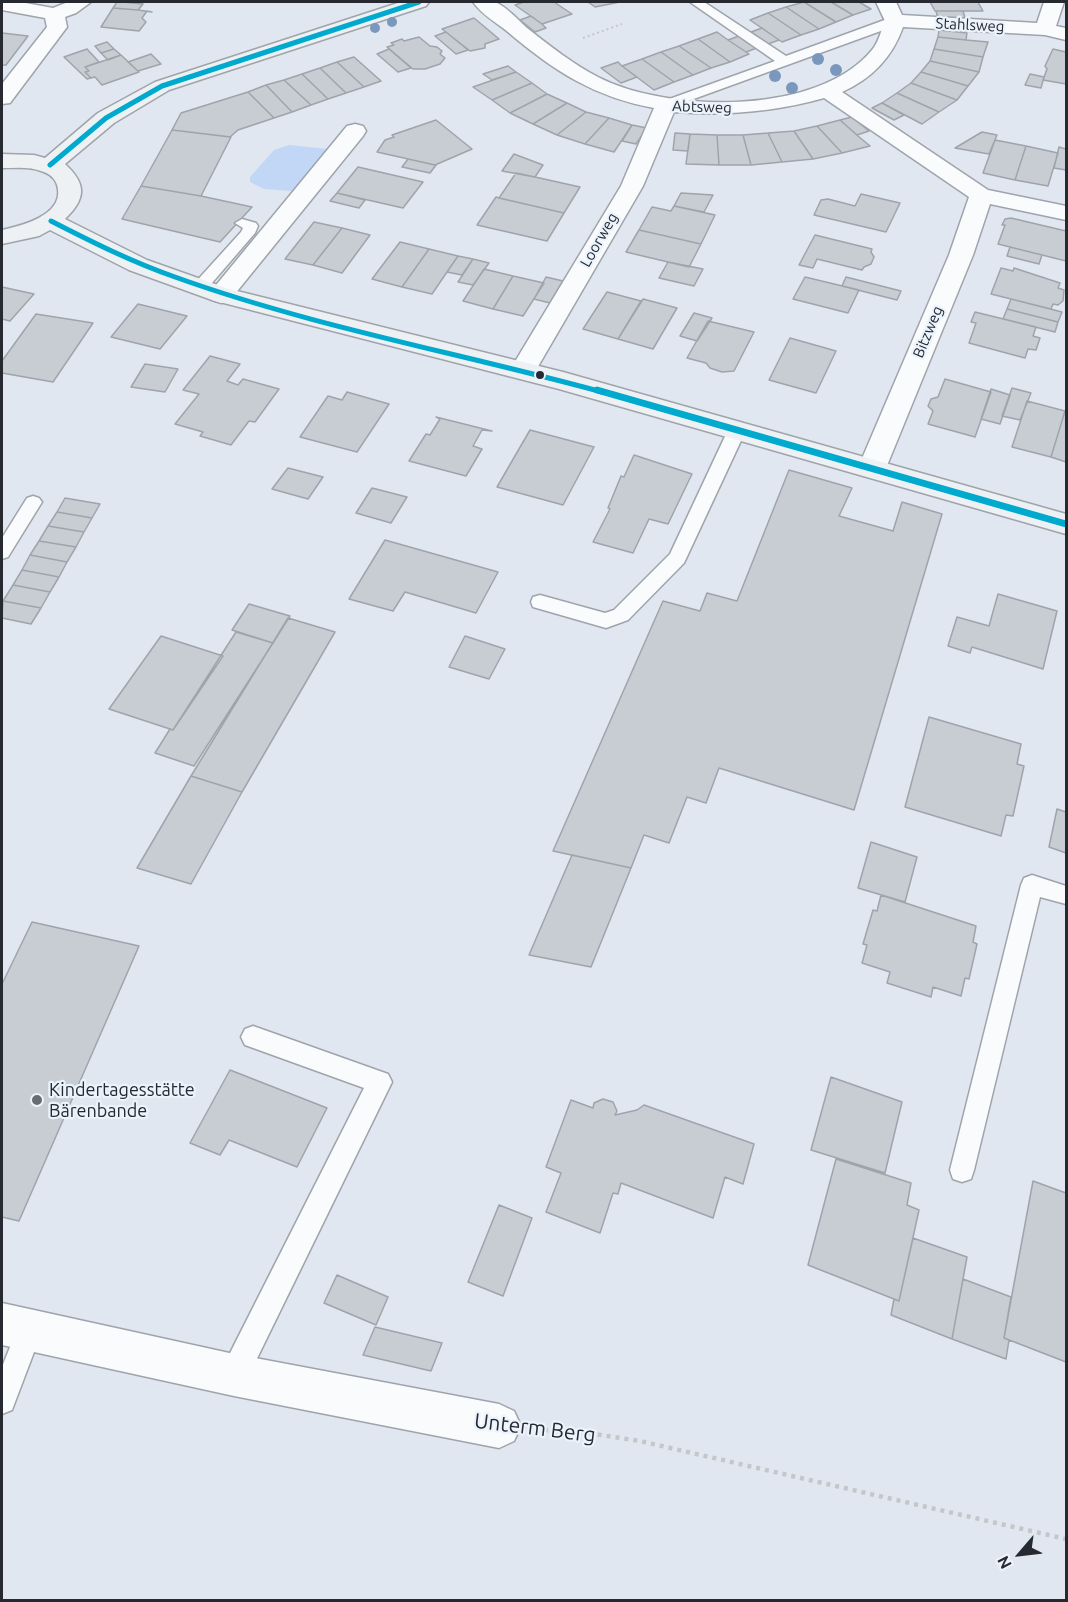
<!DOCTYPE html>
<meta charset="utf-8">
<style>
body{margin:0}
#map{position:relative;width:1068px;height:1602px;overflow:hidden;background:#e0e7f0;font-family:Ubuntu,sans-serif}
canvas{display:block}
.frame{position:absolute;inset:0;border:3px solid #262a30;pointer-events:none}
.north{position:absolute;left:990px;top:1524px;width:60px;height:60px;-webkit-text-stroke:4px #ebf3fd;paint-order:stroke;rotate:242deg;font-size:16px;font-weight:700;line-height:24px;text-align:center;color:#262a30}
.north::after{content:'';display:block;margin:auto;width:21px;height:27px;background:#262a30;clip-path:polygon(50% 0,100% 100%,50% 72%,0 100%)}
</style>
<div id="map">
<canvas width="1068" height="1602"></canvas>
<div class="frame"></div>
<div class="north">N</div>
</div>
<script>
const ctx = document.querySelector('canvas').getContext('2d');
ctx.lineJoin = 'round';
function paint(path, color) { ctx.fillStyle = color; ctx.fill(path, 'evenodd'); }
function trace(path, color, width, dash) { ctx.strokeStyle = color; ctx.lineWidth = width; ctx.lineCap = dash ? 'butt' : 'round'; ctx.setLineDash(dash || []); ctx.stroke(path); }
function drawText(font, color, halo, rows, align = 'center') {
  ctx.font = font + ' Ubuntu,sans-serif'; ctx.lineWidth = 4.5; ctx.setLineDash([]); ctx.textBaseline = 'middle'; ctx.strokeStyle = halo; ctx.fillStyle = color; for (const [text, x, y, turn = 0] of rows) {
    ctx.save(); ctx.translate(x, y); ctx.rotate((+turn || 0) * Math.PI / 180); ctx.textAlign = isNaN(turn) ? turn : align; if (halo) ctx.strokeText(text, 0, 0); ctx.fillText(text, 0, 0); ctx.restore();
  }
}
const green = new Path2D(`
 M289,145L328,149L292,191L264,189L250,182V177L274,150Z`);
const building = new Path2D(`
 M117,2H122L143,4L138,10L113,8Z
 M524,2H554L572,14L542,24L515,5Z
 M588,2H620L595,7Z
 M804,2L836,22L819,29L786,7Z
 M804,2H831L853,15L836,22Z
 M831,2H859L871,9L853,15Z
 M930,2H978L983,11H935Z
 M786,7L819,29L801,35L768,13Z
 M113,8L138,10L152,12L147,11L142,18L146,22L139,31L101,27Z
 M936,11H963L965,18H938Z
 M768,13L801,35L782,42L750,20Z
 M531,16L542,24L546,28L535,32L520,20Z
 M474,18L499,39L485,44V48L470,51L442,29Z
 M762,28L779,40L768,44L751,32Z
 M939,30L967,33L966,40L938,37Z
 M446,32L468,50L456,54L435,36Z
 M717,32L728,40L749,54L730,62L698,39Z
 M2,33L28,36L6,65H2Z
 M739,36L757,48L746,52L728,40Z
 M419,37L430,46L437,47L442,51L440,54L445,58L440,64L425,69H413L387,47L394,45L391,43L402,39L404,41Z
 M938,37L966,40L988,42L983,57L934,49Z
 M698,39L730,62L711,68L679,46Z
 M107,42L114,49L101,53L95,46Z
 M679,46L711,68L693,75L661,52Z
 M87,49L99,62L85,67L89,71L85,72L91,78L87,79L64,57Z
 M114,49L121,55L108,60L101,53Z
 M389,49L411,68L398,72L377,54Z
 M934,49L983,57L979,72L930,61Z
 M1053,49L1066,52V84L1043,80L1047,69L1045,66Z
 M661,52L693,75L674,82L642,59Z
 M151,54L161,64L138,71L128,62Z
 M121,55L139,72L102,85L95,77L91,78L85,72L89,71L85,67Z
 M354,57L381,81L364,87L337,62Z
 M642,59L674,82L654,90L622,66Z
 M930,61L979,72L968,86L921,72Z
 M337,62L364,87L346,93L320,68Z
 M618,62L622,66L637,77L621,83L601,68Z
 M508,66L516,72L492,80L483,74Z
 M320,68L346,93L328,99L302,74Z
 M516,72L532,83L492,100L473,87Z
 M921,72L968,86L957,100L911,83Z
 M302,74L328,99L311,105L284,80Z
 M1030,74L1044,77L1041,88L1025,85Z
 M284,80L311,105L292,112L266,85Z
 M532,83L547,94L510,113L492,100Z
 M911,83L957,100L939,112L897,93Z
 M266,85L292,112L274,118L248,92Z
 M248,92L274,118L238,130L230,137L172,130L181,113Z
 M897,93L939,112L922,124L882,103Z
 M547,94L567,103L533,124L510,113Z
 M567,103L586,112L557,135L533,124Z
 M882,103L904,115L894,120L872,108Z
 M586,112L609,118L585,144L557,135Z
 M852,117L869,131L857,135L840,120Z
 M609,118L632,125L614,152L585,144Z
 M436,120L472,149L435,165L377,152L385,140L394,137L392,135Z
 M840,120L858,136L870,146L842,153L817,126Z
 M632,125L647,128L636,144L622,141Z
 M817,126L842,153L813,159L794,131Z
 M172,130L231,137L201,196L141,186Z
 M794,131L813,159L782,162L768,133Z
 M982,132L997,135L989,154L955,148Z
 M675,133L690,134L688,151L673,150Z
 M768,133L782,162L751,165L743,135Z
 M690,134L717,135L719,165L686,164Z
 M717,135H743L751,165H719Z
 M995,140L1026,146L1015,180L983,173Z
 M1026,146L1058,153L1048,186L1015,180Z
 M1059,147L1066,149V170L1054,168Z
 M514,154L543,165L535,177L502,171Z
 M408,159L435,165H436L430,173L402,167Z
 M358,167L423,182L403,208L337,193Z
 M516,173L535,177L580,187L564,213L499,198Z
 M141,186L201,196L252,207L220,242L122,219Z
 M337,193L365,200L359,208L330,201Z
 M681,193L713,195L704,212L674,206Z
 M861,194L900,203L886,232L814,215L821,200L828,199L855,206Z
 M496,197L499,198L564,213L547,241L477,225Z
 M674,206L715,215L701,244L639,230L652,207L671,211Z
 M1011,218L1066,231V261L998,244L1005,225H1002L1005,219Z
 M314,222L342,228L313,265L285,259Z
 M342,228L370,235L342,273L313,265Z
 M639,230L701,244L689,267L626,252Z
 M815,235L872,249L871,252L874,257L871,264L864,267L862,270L817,259L813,268L799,265Z
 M400,242L429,249L402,287L372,279Z
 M1010,247L1042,255L1039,264L1007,256Z
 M429,249L458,256L432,294L402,287Z
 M458,256L473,259L462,275L447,272Z
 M473,259L489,263L473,285L458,282Z
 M668,262L703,269L694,286L659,278Z
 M1001,268L1013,271L1014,268L1060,283L1058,288L1064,290L1063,301L1058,305L1053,304L1051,309L991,294Z
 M484,269L513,276L493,309L463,301Z
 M513,276L544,283L523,316L493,309Z
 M546,277L563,281L550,303L534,299Z
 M805,277L859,290L848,313L793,299Z
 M846,277L901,291L897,300L842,286Z
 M2,287L34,294L10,321L2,319Z
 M607,292L641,301L618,339L583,329Z
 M643,299L677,308L653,349L618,339Z
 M1011,299L1062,312L1058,322L1007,309Z
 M138,304L187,316L160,349L111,337Z
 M1007,309L1058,322L1055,332L1003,319Z
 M975,312L1036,327L1033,336L1040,338L1036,350L1028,349L1025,358L969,343L976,323L971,322Z
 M694,313L712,318L697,341L680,336Z
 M36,314L93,323L53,382L2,373V361Z
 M708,321L754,332L734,371L722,372L710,368L706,363L687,358Z
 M790,338L836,351L816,393L769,380Z
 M210,356L240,364L227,381L238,385L243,379L279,389L255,422L249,421L231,445L200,436L203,432L175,424L199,394L183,390Z
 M145,364L178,369L165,392L131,387Z
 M945,379L991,392L975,437L928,424L933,411L928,406L931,399L938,397Z
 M1012,388L1031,393L1020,420L1002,416Z
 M991,389L1010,395L1000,424L981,419Z
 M347,392L389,404L357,452L300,437L328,396L342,400Z
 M1027,401L1065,411L1051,457L1012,447Z
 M1065,411L1066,412V462L1051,457Z
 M436,417L492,431L482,430L473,446L482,449L466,476L409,461L426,434L430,435L440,419Z
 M530,430L594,447L563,505L497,487Z
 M634,455L692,474L668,524L649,519L633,553L593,542L610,509L608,508L621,476L624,477Z
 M288,468L323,477L308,499L272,489Z
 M789,470L852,488L839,516L893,531L902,502L942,514L854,810L719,768L706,803L687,797L669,843L644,835L631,868L553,851L663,601L700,611L707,593L737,601Z
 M372,488L407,497L391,523L356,513Z
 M65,498L100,504L92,518L57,512Z
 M57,512L92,518L84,532L48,526Z
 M48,526L84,532L76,547L39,541Z
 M385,540L498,572L476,613L405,592L393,611L349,599Z
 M39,541L76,547L67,562L30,555Z
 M30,555L67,562L59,577L22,570Z
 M22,570L59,577L50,592L13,585Z
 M13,585L50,592L41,608L3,601Z
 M998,594L1057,611L1043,669L972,647L970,653L948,646L957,617L989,626Z
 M3,601L41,608L31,624L2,618Z
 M249,604L290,616L273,643L232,630Z
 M288,618L335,632L242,792L191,776Z
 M236,632L273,643L194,766L155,753L170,729L173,730Z
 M161,636L223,656L173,730L109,709Z
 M465,636L505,649L489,679L449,667Z
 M929,717L1021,744L1017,764L1024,766L1013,816L1006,815L1001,836L905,807Z
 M191,776L242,792L191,884L137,868Z
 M1057,809L1066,812V853L1049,847Z
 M871,842L917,857L905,902L858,888Z
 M572,855L631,868L591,967L529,955Z
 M881,895L976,926L973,942L977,944L969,979L965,978L961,996L933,987L931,997L887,983L890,972L862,963L867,945L863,944L873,910L877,911Z
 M32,922L139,946L19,1221L2,1217V984Z
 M230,1070L327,1108L297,1167L229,1140L220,1155L190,1143Z
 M831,1077L902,1102L885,1173L811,1150Z
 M603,1099L613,1102L617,1111L615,1115L637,1110L644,1105L754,1144L743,1184L725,1177L713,1218L621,1183L618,1194L613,1193L600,1233L546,1212L561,1173L546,1167L571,1100L593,1108L594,1103Z
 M836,1159L911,1183L907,1205L919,1210L899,1301L808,1265Z
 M1033,1181L1066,1193V1362L1004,1338Z
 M499,1205L532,1218L503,1296L468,1282Z
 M913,1238L967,1257L952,1339L891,1315L894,1299L899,1301Z
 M337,1275L388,1297L376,1325L324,1303Z
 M963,1279L1011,1297L1004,1338L1009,1340L1006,1359L952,1339Z
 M375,1327L442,1343L431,1371L363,1355Z`);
const pathFar1 = new Path2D(`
 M583,38L622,24`);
const path = new Path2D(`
 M544,1430L575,1431L640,1441L1066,1539`);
const lane = new Path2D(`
 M690,2H704L786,56L890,18L895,17L901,21L900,24L666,109L661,108L659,105L661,102L775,61Z
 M242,219L256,223L258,226L255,233L205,291H193L191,288L193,285L241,232L243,228L235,223Z
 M737,424L743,426L746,430L684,563L628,620L606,628L533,607L531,602L533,597L540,595L605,613L614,610L670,554L728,430L731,426Z
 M33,496L39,498L42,502L8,557L2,559V538L27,498Z
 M1032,875L1066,886V904L1040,897L974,1170L971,1179L962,1182L953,1179L950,1170L1021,885L1024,878Z
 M253,1026L388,1074L392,1082L244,1385L234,1389L224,1385L220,1375L224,1365L364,1088L245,1045L241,1037L245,1029Z
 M29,1318L38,1322L42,1331L12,1410L2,1414V1367L20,1322Z`);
const street = new Path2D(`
 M2,2H20L53,8L68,2H91L76,13L65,17L67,27L10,103L2,104V84L47,27L45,18L2,10Z
 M473,2C479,1 490,0 495,2C507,7 518,20 527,28C550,46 573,64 598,77C668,113 818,116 872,50C879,42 881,30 885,21L876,2H896L902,15L1037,23L1044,2H1064L1056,26L1066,28V40L1045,35L903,27C892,58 871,79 842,92L988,190L1066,206V220L990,204L973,255L886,468L882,475L872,478L862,475L858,468L949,255L969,197L824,98C774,112 725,116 674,112L643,186L536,370L532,376L523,378L514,376L510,370L621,186L654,108C594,97 554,71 508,32C497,23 481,14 473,2Z
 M355,124L363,126L366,131L363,136L230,300L221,303L212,300L209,295L212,290L347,126Z
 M2,1303L234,1354L499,1404L514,1411L521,1426L514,1441L499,1448L234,1396L2,1345Z`);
const secondary = new Path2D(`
 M401,2H429L426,6L169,90L114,123L65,164C87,184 86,199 65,219L147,260L229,289L563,372L1066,514V534L559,389L212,300L129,270L50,230L39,236L2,244V230C20,226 62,216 58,189C57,181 52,175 44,172C30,166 16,168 2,168V154L34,155L45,158L98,113L155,82Z`);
const bus1Far1 = new Path2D(`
 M50,165L106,118L162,86L419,2
 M51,221C92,242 132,262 175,277C314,327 460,353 602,392`);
const bus1 = new Path2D(`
 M597,390L1066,524`);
const trees = [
 [392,22,5],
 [375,28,5],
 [818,59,6],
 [836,70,6],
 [775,76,6],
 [792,88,6]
];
const markers = [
 [540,375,5,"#262a30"],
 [37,1100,6,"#676c73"]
];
const farStreetnames = [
 ["Stahlsweg",970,25,3],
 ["Abtsweg",702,107,2],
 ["Loorweg",599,240,-60],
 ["Bitzweg",928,332,-67]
];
const poiNames = [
 ["Kindertagesstätte",49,1090],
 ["Bärenbande",49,1111]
];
const nearStreetnames = [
 ["Unterm Berg",535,1428,7]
];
paint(green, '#c1d7f5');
paint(building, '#c8cdd4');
trace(building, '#9fa4ab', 1.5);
trace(lane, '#9fa4ab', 3);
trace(street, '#9fa4ab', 3);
trace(secondary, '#9fa4ab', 3);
trace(pathFar1, '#c4c7ca', 2, [2, 3]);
trace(path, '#c4c7ca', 4.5, [4, 5]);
paint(lane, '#fafbfd');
paint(street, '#fafbfd');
paint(secondary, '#eef1f4');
trace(bus1Far1, '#00a9ce', 5);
trace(bus1, '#00a9ce', 7);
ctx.fillStyle = '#7a98be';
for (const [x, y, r] of trees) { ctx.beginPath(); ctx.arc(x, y, r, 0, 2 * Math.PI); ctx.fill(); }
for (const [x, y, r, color] of markers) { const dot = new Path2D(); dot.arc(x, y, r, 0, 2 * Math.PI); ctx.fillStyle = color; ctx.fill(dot); trace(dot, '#ebf3fd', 2); }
drawText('15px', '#262a30', '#ebf3fd', farStreetnames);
drawText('18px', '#262a30', '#ebf3fd', poiNames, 'left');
drawText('21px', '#262a30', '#ebf3fd', nearStreetnames);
</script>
